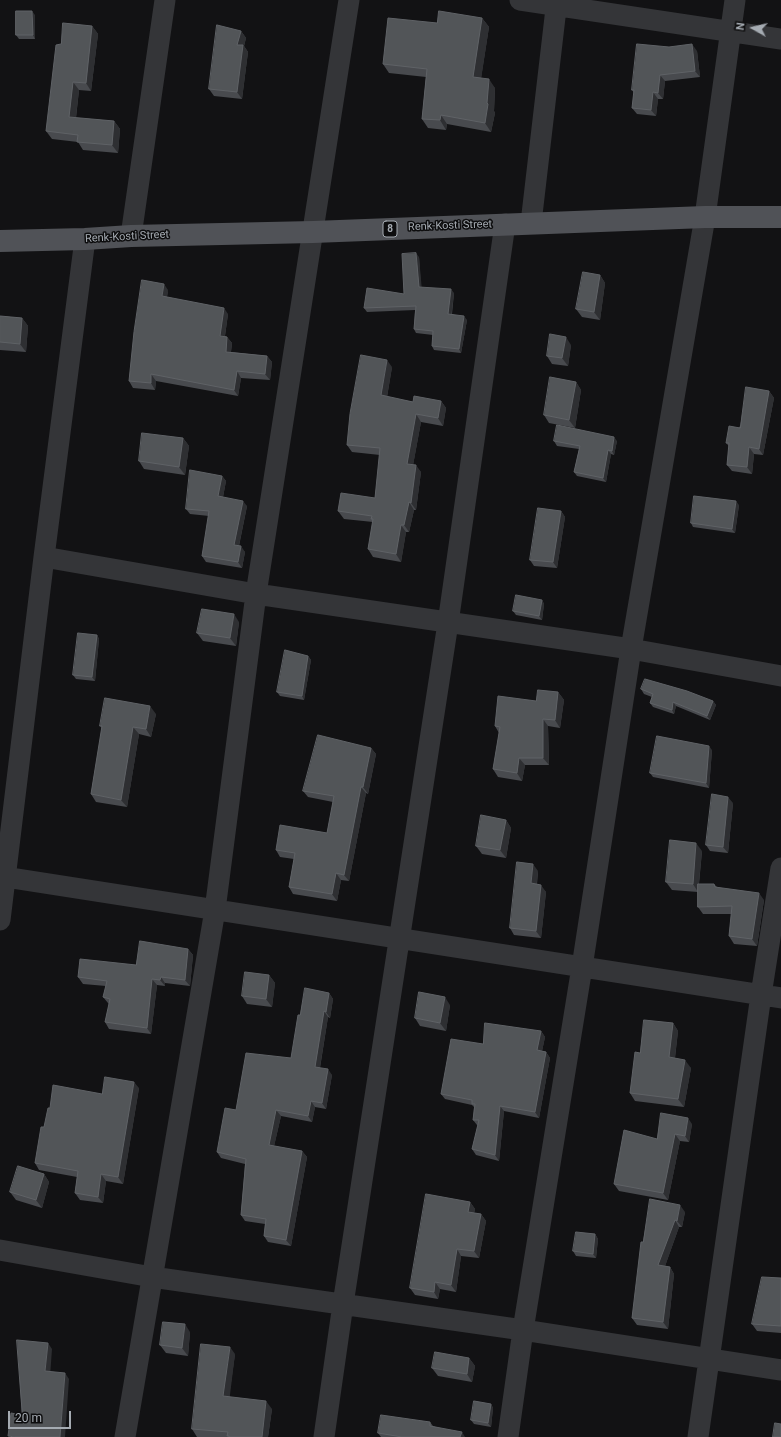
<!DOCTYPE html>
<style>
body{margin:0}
#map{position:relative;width:781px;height:1437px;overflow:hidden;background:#121214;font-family:Roboto,sans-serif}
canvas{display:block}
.north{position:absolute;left:733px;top:8px;width:40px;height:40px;-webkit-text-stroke:3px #0d0d0e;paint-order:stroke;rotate:278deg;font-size:11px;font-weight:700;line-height:16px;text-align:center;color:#a5abb2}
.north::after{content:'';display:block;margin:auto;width:14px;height:18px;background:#a5abb2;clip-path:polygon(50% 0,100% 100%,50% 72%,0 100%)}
.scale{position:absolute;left:8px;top:1411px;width:63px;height:18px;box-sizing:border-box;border:2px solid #a5abb2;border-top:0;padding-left:5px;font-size:12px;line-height:14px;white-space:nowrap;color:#a5abb2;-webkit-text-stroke:3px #0d0d0e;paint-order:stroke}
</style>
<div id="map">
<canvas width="781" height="1437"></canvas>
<div class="north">N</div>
<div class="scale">20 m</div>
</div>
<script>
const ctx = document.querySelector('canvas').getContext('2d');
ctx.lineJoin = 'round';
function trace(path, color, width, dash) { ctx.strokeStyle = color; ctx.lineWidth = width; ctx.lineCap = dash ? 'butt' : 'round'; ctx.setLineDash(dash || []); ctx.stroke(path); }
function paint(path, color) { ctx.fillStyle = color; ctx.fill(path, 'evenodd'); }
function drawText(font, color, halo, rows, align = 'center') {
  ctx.font = font + ' Roboto,sans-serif'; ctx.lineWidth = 3; ctx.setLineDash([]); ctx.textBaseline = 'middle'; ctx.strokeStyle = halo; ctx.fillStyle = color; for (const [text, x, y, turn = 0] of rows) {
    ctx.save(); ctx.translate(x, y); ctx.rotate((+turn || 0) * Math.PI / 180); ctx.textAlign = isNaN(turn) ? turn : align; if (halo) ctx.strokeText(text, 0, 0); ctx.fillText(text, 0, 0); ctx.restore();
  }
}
const minor = new Path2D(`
 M520,0L781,39
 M531,223L557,0
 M131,236L165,0
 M44,557L256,594L631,649L781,676
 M5,877L781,998
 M0,920L44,557L85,239
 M0,1250L152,1277L523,1330L781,1370
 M125,1437L215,910L256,594L349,0
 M324,1437L343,1304L448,623L505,224
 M508,1437L523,1330L582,967L631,649L705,217L735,0
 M698,1437L761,995L781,868`);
const primary = new Path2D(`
 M0,241L85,239L131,236L313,232L705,217H781`);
const wall = new Path2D(`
 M35,15V39H19L16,35Z
 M482,18L489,27L481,78L495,88L494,111L495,113L491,132L447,124L446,130L428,128L422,119L426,77L389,73L383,64L437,23Z
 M92,26L98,34L91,91L79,90L76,118L114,121L120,129L118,153L83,150L78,142L52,139L46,131L61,44Z
 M241,31L246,38L244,46L248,52L242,99L214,96L209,89Z
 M697,51L700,77L665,81L663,99H658L656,116L637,114L632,108L634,93L632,90Z
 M419,257L421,287L454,293L452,314L467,320L461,353L434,350L432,346L433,335L416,333L414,329L415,310L367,312L364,308L404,294Z
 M600,275L605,283L600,320L582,317L576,309Z
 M168,290L167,297L228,314L225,336L227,337L232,343L231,352L267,356L272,362L270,380L241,378L238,396L156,381L155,390L133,388L129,381Z
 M0,316L22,318L28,326L26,352L0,350Z
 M571,345L568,366L552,364L547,356Z
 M392,367L387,397L413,402L441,401L446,408L443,426L421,422L413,465L421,472L416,510H414L409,532H406L401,562L373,557L368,549L373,522L344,519L338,511L375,498L380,455L352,452L347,445Z
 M576,382L581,390L575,428L549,423L544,415Z
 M769,391L774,398L763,455L754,454L752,474L732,471L727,465L729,446L726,443Z
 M183,438L189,446L185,475L144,469L139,461Z
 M554,441H617L614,455L611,454L606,482L577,476L574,472L579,449L557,446Z
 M222,476L226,481L223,497L247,506L239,546L245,552L242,568L206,562L202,556L209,516L190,514L186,509Z
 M739,505L735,533L693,527L691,523Z
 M561,511L565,517L557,568L534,566L530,560Z
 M542,600L544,604L542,620L516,615L513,611Z
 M239,622L236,646L203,641L197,633Z
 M97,635L99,639L95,681L76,679L73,675Z
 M308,656L311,660L304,700L280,696L277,692Z
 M641,689L713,701L716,705L710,720L676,706L674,714L653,707L650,703L652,697L644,694Z
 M558,692L564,700L560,728L548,726L549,765H525L522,781L498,777L493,769L499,733L495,726L536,701Z
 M156,714L151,737L139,734L127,807L96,802L91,794L102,728L100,726Z
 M371,748L376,754L368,794L366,793L349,881L341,880L337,901L293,894L289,887L294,859L280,857L276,850L327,833L333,802L308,797L303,791Z
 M712,750L709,788L653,777L650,773Z
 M733,803L728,853L710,851L706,845Z
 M506,820L511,828L506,858L482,854L476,846Z
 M702,851L699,884H714L717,887L764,900L757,946L734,944L729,936L732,914H703L698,907V892L672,890L666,882Z
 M538,871L537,884L546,892L541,938L514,935L510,928Z
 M188,949L193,955L190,986L165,983V986L157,985L151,1034L109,1029L105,1022L109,1004L108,1003L103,997L106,986L83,984L78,977L136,965Z
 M269,975L275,983L272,1007L247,1004L242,996Z
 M329,993L333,999L330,1018L328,1017L320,1068L332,1075L326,1109L315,1107L312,1122L281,1116L274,1146L302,1151L307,1157L291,1246L268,1242L264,1236L265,1224L245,1221L241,1215L245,1164L221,1158L217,1152L236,1110L291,1058L300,1015Z
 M450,1005L446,1031L420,1026L415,1018Z
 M673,1023L678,1031L675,1058L691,1068L684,1107L635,1101L630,1093L640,1053Z
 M541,1031L545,1037L542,1051L546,1052L550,1058L539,1118L504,1111L499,1161L476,1155L472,1149L478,1125H477L473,1120L474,1107L472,1105L445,1099L441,1094L483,1044Z
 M139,1088L123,1184L106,1181L103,1203L80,1200L75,1193L77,1177L39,1170L35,1163L44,1127L50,1108L102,1094Z
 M692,1124L689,1142L680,1141L668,1200L619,1191L614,1184L657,1139Z
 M44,1174L49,1182L42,1208L16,1200L10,1192Z
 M470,1202L475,1209L474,1213L481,1214L486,1221L479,1258L461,1256L456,1292L440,1289L438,1299L415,1295L410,1288Z
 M685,1212L682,1227H679L665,1266L670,1267L674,1274L668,1329L637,1325L632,1318L643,1242Z
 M595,1234L598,1239L596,1258L576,1256L573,1251Z
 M781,1278V1333L757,1331L752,1324Z
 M190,1332L188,1356L166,1353L160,1345Z
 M235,1354L229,1397L272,1409L268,1437H197L192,1429Z
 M469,1358L475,1366L472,1382L438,1376L432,1368Z
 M491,1404L493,1408L491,1427L474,1424L471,1420Z
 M430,1422L433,1426L465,1437H381L378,1433Z`);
const shadedWall = new Path2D(`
 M32,11L35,15V39L33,35Z
 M482,18L489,27L480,86L473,77Z
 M92,26L98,34L91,91L86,83Z
 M241,31L246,38L244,46L248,52L242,99L237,92V45Z
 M692,44L697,51L700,77L695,71Z
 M660,75L665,81L663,99L658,93Z
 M489,79L495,88L494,111L495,113L491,132L485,123Z
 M73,82L79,90L75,125L69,117Z
 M653,92L658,99L656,116L651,110Z
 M441,115L447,124L446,130L440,120Z
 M114,121L120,129L118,153L112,145Z
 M416,253L419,257L422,291L419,287Z
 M600,275L605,283L600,320L594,312Z
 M164,284L168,290L166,303L162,296Z
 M451,289L454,293L451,318L448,314Z
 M224,308L228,314L224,342L220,336Z
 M464,316L467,320L461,353L459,349Z
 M22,318L28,326L26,352L20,344Z
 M227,337L232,343L230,358L226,352Z
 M566,337L571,345L568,366L562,358Z
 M267,356L272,362L270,380L265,374Z
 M387,360L392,367L386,403L381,395Z
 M237,371L241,378L238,396L234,390Z
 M151,374L156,381L155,390L151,383Z
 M576,382L581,390L575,428L569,420Z
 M769,391L774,398L763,455L759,449Z
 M441,401L446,408L443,426L438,418Z
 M416,414L421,422L412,471L407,464Z
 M614,437L617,441L614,455L612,451Z
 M183,438L189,446L185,475L179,467Z
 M749,447L754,454L752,474L747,467Z
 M608,450L611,454L606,482L603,478Z
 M416,465L421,472L416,510L411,503Z
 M222,476L226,481L222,502L218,496Z
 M243,501L247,506L238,550L234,545Z
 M736,501L739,505L735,533L732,529Z
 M409,502L414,510L409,532L404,525Z
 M561,511L565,517L557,568L553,562Z
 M401,525L406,532L401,562L396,554Z
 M241,546L245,552L242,568L238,562Z
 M542,600L544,604L542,620L539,616Z
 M234,614L239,622L236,646L230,638Z
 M97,635L99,639L95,681L92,677Z
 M308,656L311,660L304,700L302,696Z
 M558,692L564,700L560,728L555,720Z
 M713,701L716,705L710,720L707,716Z
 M673,702L676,706L674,714L672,710Z
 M150,706L156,714L151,737L146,729Z
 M543,719L548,726L549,765L543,758Z
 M133,727L139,734L127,807L121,800Z
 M709,746L712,750L709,788L706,783Z
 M371,748L376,754L368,794L363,787Z
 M519,758L525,765L522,781L517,773Z
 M361,787L366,793L349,881L344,875Z
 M728,797L733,803L728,853L723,847Z
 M506,820L511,828L506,858L500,850Z
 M696,843L702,851L698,892L693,884Z
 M533,864L538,871L536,890L531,883Z
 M336,873L341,880L337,901L332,894Z
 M541,885L546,892L541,938L536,931Z
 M759,893L764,900L757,946L752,939Z
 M188,949L193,955L190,986L185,980Z
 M269,975L275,983L272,1007L266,999Z
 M161,977L165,983V986L160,980Z
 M152,979L157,985L151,1034L147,1028Z
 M329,993L333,999L330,1018L326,1012Z
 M445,997L450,1005L446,1031L440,1023Z
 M324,1011L328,1017L319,1073L315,1067Z
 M673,1023L678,1031L674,1065L669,1057Z
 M541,1031L545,1037L541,1056L537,1050Z
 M546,1052L550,1058L539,1118L535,1112Z
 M685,1060L691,1068L684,1107L678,1099Z
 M328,1069L332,1075L326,1109L322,1103Z
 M134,1082L139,1088L123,1184L118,1177Z
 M311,1101L315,1107L312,1122L308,1116Z
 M500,1106L504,1111L499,1161L495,1155Z
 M276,1110L281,1116L273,1151L269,1145Z
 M688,1118L692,1124L689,1142L685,1136Z
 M675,1134L680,1141L668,1200L663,1193Z
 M302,1151L307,1157L291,1246L286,1240Z
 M44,1174L49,1182L42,1208L36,1200Z
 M101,1174L106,1181L103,1203L98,1197Z
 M470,1202L475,1209L473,1219L468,1212Z
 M680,1205L685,1212L682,1227L677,1221Z
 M481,1214L486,1221L479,1258L474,1251Z
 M675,1220L679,1227L663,1272L658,1265Z
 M595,1234L598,1239L596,1258L593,1254Z
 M457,1249L461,1256L456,1292L451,1285Z
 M670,1267L674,1274L668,1329L663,1322Z
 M435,1282L440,1289L438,1299L434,1292Z
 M185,1324L190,1332L188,1356L182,1348Z
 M48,1343L52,1349L50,1377L45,1371Z
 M230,1347L235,1354L229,1403L223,1396Z
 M469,1358L475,1366L472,1382L467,1374Z
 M65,1373L69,1379L65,1437H60Z
 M266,1401L272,1409L268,1437H262Z
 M491,1404L493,1408L491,1427L488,1423Z
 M462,1432L465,1437H460Z`);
const building = new Path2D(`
 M16,11H32L33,35H16Z
 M439,11L482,18L473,77L489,79L487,103L488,104L485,123L441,115L440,120L422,119L427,69L383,64L388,18L437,23Z
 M63,23L92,26L86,83L73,82L69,117L114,121L112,145L77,142L78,135L46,131L56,45L61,44Z
 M217,25L241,31L237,45H243L237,92L209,89Z
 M637,44L669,47L692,44L695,71L660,75L658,93L653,92L651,110L632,108L634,90H632Z
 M416,253L419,287L451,289L448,314L464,316L459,349L432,346L433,331L414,329L416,306L364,308L367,288L404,294L402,254Z
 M583,272L600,275L594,312L576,309Z
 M142,280L164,284L162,296L224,308L220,336L227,337L226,352L267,356L265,374L237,371L234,390L151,374V383L129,381L134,332Z
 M0,316L22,318L20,344L0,342Z
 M550,334L566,337L562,358L547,356Z
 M361,355L387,360L381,395L413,402L414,396L441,401L438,418L416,414L407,464L416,465L411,503L409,502L404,525H401L396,554L368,549L373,519H371L372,516L338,511L341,493L375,498L380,448L347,445L350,414Z
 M550,377L576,382L569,420L544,415Z
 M746,387L769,391L759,449L749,447L747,467L727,465L729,443H726L729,426L740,428Z
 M557,425L614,437L612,451L608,450L603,478L574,472L580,446L554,441Z
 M142,433L183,438L179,467L139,461Z
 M190,470L222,476L218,496L243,501L234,545L241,546L238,562L202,556L209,511L186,509Z
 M694,496L736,501L732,529L691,523Z
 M538,508L561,511L553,562L530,560Z
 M516,595L542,600L539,616L513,611Z
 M202,609L234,614L230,638L197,633Z
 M78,633L97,635L92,677L73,675Z
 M285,650L308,656L302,696L277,692Z
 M645,679L687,691L713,701L707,716L673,702L672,710L650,703L653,694L641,689Z
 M538,690L558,692L555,720L543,719V758H519L517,773L493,769L500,727L495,726L498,696L536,701Z
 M105,698L150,706L146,729L133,727L121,800L91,794L102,726H100Z
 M318,735L371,748L363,787H361L344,875L336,873L332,894L289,887L295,853L276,850L280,825L327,833L334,796L303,791Z
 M657,736L709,746L706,783L650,773Z
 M712,794L728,797L723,847L706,845Z
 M481,815L506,820L500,850L476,846Z
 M670,840L696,843L693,884L666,882Z
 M517,862L533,864L531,883L541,885L536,931L510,928Z
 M698,884H714L715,887L759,893L752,939L729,936L732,906L698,907Z
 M140,941L188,949L185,980L161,977L160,980L152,979L147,1028L105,1022L110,999L103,997L107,981L78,977L80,959L136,965Z
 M245,972L269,975L266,999L242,996Z
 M305,988L329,993L326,1012L324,1011L315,1067L328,1069L322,1103L311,1101L308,1116L276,1110L269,1145L302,1151L286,1240L264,1236L266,1219L241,1215L246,1159L217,1152L225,1108L236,1110L246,1053L291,1058L298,1015H300Z
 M419,992L445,997L440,1023L415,1018Z
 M644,1020L673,1023L669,1057L685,1060L678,1099L630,1093L635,1052L640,1053Z
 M485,1023L541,1031L537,1050L546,1052L535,1112L500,1106L495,1155L472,1149L479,1120H473L475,1104H472V1100L441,1094L451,1039L483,1044Z
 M105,1077L134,1082L118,1177L101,1174L98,1197L75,1193L78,1171L35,1163L41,1127H44L48,1108H50L53,1085L102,1094Z
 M661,1113L688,1118L685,1136L675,1134L663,1193L614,1184L624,1130L657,1139Z
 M18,1166L44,1174L36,1200L10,1192Z
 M426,1194L470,1202L468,1212L481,1214L474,1251L457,1249L451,1285L435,1282L434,1292L410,1288Z
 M650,1199L680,1205L677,1221L675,1220L658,1265L670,1267L663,1322L632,1318L641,1242H643Z
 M576,1232L595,1234L593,1254L573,1251Z
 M762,1277L781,1278V1326L752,1324Z
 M163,1322L185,1324L182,1348L160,1345Z
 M17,1340L48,1343L45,1371L65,1373L60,1437H15L8,1436L11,1413L22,1415Z
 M201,1344L230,1347L223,1396L266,1401L262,1437H229V1436H227L228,1432L192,1429Z
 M435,1352L469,1358L467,1374L432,1368Z
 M474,1401L491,1404L488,1423L471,1420Z
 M381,1415L430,1422V1426L462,1432L460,1437H402L378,1433Z
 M775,1423L781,1424V1437H773Z`);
const shields = [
 [390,229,14]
];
const shieldNames = [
 ["8",390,229]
];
const streetNames = [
 ["Renk-Kosti Street",450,226,-2],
 ["Renk-Kosti Street",127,237,-3]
];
trace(minor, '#343538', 21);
trace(primary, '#505257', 22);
paint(wall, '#484a4e');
paint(shadedWall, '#2e2f32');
paint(building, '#525558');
trace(building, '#5f6266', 1);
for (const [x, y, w] of shields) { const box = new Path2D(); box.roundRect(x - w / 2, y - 8, w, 16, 3); ctx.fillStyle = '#0d0d0e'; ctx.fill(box); trace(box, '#a5abb2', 1); }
drawText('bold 10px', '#a5abb2', null, shieldNames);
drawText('11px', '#a5abb2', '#0d0d0e', streetNames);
</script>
